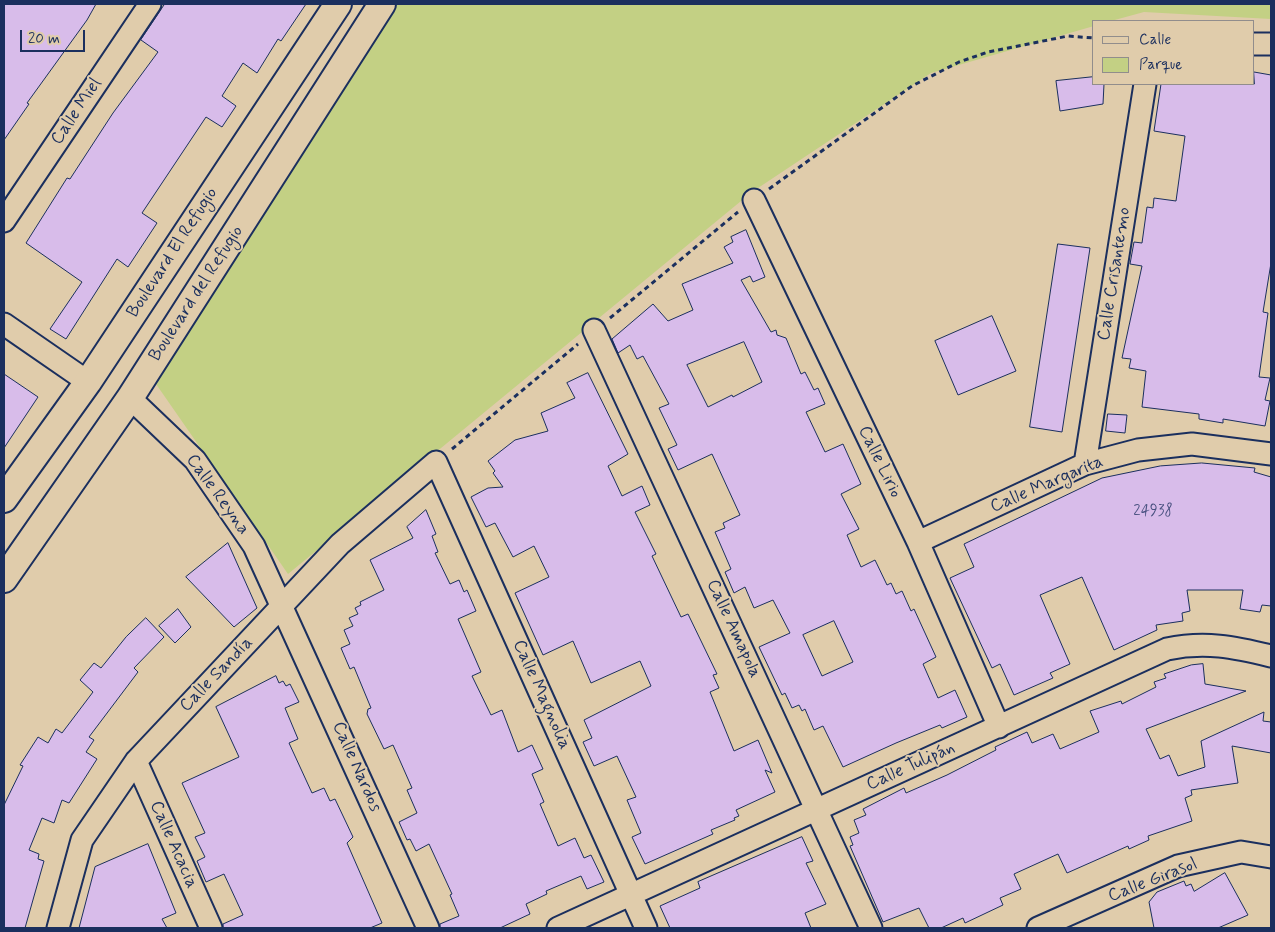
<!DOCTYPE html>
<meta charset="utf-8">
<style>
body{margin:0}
#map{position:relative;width:1275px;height:932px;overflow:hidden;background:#e0ccab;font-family:Mynerve,sans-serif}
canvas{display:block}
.frame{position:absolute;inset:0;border:5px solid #1b2f5e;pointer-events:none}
.legend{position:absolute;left:1092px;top:20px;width:162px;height:65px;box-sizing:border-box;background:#e0ccab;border:1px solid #918d8c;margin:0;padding:6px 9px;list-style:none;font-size:15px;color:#1b2f5e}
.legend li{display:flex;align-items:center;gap:10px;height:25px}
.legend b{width:25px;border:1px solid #918d8c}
.scale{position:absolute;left:20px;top:30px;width:65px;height:22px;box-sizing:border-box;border:2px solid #1b2f5e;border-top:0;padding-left:6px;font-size:15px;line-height:18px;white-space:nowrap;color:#1b2f5e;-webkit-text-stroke:4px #e0ccab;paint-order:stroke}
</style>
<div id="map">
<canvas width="1275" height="932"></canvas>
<div class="frame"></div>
<ul class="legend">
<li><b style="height:6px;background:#e0ccab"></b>Calle</li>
<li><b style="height:14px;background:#c3d084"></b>Parque</li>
</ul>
<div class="scale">20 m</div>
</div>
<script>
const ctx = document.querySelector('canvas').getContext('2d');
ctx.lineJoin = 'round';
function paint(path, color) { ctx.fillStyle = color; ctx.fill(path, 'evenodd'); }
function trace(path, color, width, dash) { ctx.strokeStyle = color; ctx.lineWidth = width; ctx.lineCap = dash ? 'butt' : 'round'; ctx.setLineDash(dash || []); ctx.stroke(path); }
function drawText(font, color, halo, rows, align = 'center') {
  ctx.font = font + ' Mynerve,sans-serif'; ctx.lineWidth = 4; ctx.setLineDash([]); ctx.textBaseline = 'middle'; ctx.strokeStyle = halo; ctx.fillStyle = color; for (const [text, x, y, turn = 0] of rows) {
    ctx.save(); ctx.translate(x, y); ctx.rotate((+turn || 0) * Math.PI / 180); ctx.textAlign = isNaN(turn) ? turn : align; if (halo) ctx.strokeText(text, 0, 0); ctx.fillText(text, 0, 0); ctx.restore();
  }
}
const green = new Path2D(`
 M394,4H1271V19L1144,12L1111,21H1094V26L931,73L752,192L288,574L156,384Z`);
const building = new Path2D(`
 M4,4H96L87,20L27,103L29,104L4,140Z
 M165,4H306L281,41L278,39L257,73L243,63L222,96L236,106L222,127L206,117L142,213L157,223L128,267L117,259L66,339L50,329L82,282L26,243L67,178L70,179L113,113L158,52L141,40Z
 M1254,72L1271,75V263L1263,312L1268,313L1259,377L1270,378L1265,400L1270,401L1265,426L1223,419V423L1199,419V414L1142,407L1146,371L1129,368L1131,359L1122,358L1142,266L1130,264L1134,242L1142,243L1147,207L1153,208L1154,198L1176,201L1185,136L1154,131L1161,84H1254Z
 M1094,77V84H1104L1103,104L1060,111L1056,81Z
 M746,230L765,277L753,282L750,276L741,280L771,332L776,330L777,335L786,338L801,374L805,372L814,390L818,388L825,404L806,412L825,452L843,444L861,484L841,494L859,529L847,535L861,567L875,560L887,585L891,583L896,594L902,591L911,611L914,609L936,657L923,664L938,698L955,690L967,717L942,728L940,725L896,743L843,767L823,726L814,730L805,709L802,711L799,705L792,708L785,693L782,695L759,647L790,633L773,600L754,608L745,587L734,593L725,572L731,569L715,532L725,528L723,523L740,515L712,454L678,470L668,449L677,445L659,408L669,404L643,356L637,359L630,345L618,353L612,339L653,304L668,321L693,310L682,284L733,263L724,247L733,242L731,237ZM744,342L762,382L733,397L732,395L708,407L687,365ZM834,621L853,662L822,676L803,635Z
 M1058,244L1090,248L1062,432L1030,427Z
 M992,316L1016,371L958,395L935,341Z
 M588,373L628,454L608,466L622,496L642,486L650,505L635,512L656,554L652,556L681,617L688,614L717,674L713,675L719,688L710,692L734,751L758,740L772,773L765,770L775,792L736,810L739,816L734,818L735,820L711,830L713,834L645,864L632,837L641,833L627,800L636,797L617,756L594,766L583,742L592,738L584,720L651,686L640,661L591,683L573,641L543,655L515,593L549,577L534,546L513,557L495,523L486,527L471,497L488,488L503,487L493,473L495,471L488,461L515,440L548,431L541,413L575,398L567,383Z
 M4,374L38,397L4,448Z
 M1108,414L1127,415L1125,433L1106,431Z
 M1202,463L1255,468L1254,472L1271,477V606L1262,605L1260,612L1240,609L1243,590H1187L1190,611L1182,613L1183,621L1156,625L1157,630L1114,650L1082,577L1040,595L1070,664L1050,673L1053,678L1014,695L1000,664L992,668L950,578L974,567L964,544L1102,478L1160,466Z
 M426,510L436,534L432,536L438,552L435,553L450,584L459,580L464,592L467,590L476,611L458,619L481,672L472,676L491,715L502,710L518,752L532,745L543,769L532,774L544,802L540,804L558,846L575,838L584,858L591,855L604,882L587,889L581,876L546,891L547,894L526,904L530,914L500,928H440V924L459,916L450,895L452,894L429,844L416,851L410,839L407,840L399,822L417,813L407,790L412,788L393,745L384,749L367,714L368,709L371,708L354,667L350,669L341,648L350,644L344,630L353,626L349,618L358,614L355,608L361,605L360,602L384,590L370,560L413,538L407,527Z
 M228,543L257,608L234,627L186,577Z
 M178,609L191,627L175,643L159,626Z
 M146,618L164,637L134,668L138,672L89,737L94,740L86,752L97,759L69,803L62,800L54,823L42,818L29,850L39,854L38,859L44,861L25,928H4V805L23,766L20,765L38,737L48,743L56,729L62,733L93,692L80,680L94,663L101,668L126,637Z
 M1203,664L1205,684L1246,691L1146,729L1160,759L1169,755L1178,776L1205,767L1201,741L1264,712L1263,721L1271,722V753L1232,746L1238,783L1191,790L1192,795L1185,798L1192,821L1148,836L1149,840L1129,849L1128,846L1067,873L1058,854L1014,874L1021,889L1000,898L1003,905L965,923L963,918L941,928H929L919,908L883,922L850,846L853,845L850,837L859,833L854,820L866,815L863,809L904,788L906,793L947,775L996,750L995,747L1027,732L1032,743L1053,734L1060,749L1099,732L1090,711L1121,701L1122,704L1156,687L1154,682L1166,678L1164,674L1191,665Z
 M276,676L279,683L283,681L286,686L290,684L299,702L285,708L298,739L289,743L312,793L324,788L330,801L335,799L353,837L347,843L382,923L370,928H223V924L243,915L224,874L206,882L197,861L205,857L195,837L205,833L182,783L239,757L216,707Z
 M802,837L813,861L806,863L826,904L805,913L811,928H670L660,906L700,888L698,882Z
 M148,844L176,913L162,919L167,928H79L95,867Z
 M1225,873L1248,915L1218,928H1154L1149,902L1157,892L1184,881L1186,886L1191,884L1194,891Z`);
const path = new Path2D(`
 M769,189L912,86L959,62L988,52L1068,36L1094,38
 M610,318L738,212
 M452,449L578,344`);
const minor = new Path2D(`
 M1254,44H1271
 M754,200L918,542L999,727
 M4,221L150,4
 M4,324L88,382
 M594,330L871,928
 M130,398L195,460L254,546L428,928
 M1085,464L1145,84
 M918,542L1085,464L1138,450L1192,444L1271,454
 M136,761L211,928
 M58,928L82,840L136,761L340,544L436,462L646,928
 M558,928L1167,649C1205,641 1234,647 1271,656
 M1038,928L1178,866L1241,852L1271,857`);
const major = new Path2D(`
 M4,499L88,382L338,4
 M4,579L130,398L382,4`);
const numberNames = [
 ["24938",1153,512]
];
const streetNames = [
 ["Calle Miel",77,112,-56],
 ["Boulevard El Refugio",173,253,-57],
 ["Calle Crisantemo",1115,274,-81],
 ["Boulevard del Refugio",197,294,-57],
 ["Calle Lirio",879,462,64],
 ["Calle Margarita",1047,485,-23],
 ["Calle Reyna",217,495,54],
 ["Calle Amapola",733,629,65],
 ["Calle Sandía",217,675,-46],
 ["Calle Magnolia",541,695,66],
 ["Calle Nardos",356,767,66],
 ["Calle Tulipán",911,767,-24],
 ["Calle Acacia",173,845,66],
 ["Calle Girasol",1153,881,-21]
];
paint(green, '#c3d084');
paint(building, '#d8bcea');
trace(building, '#1b2f5e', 1);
trace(minor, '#1b2f5e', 25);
trace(major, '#1b2f5e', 30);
trace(path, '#1b2f5e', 3, [5, 4]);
trace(minor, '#e0ccab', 21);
trace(major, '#e0ccab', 26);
drawText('15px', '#4a5281', null, numberNames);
drawText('18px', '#1b2f5e', '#e0ccab', streetNames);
</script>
